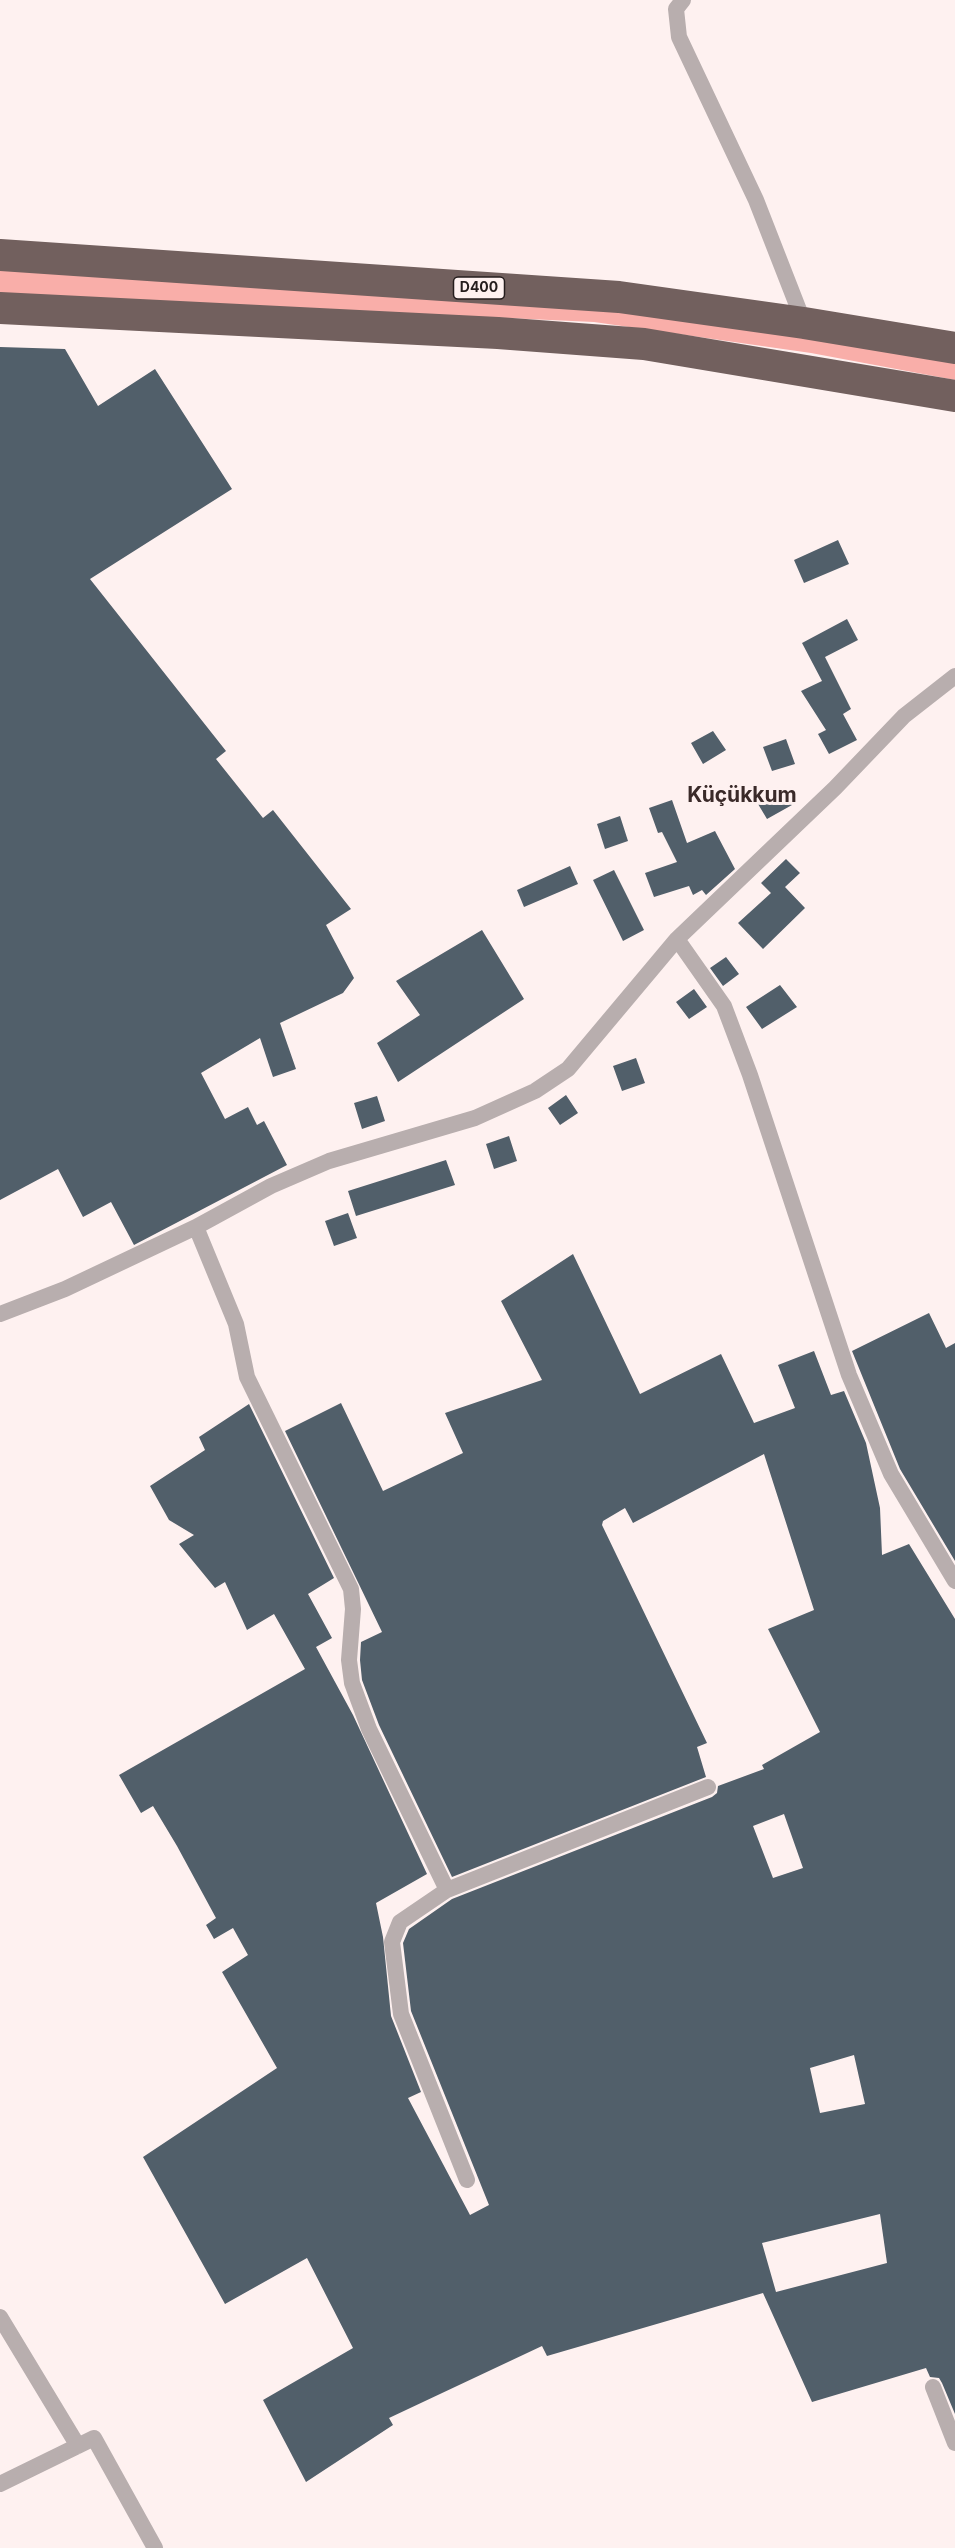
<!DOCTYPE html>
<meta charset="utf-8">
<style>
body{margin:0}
canvas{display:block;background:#fef1f0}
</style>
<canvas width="955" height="2548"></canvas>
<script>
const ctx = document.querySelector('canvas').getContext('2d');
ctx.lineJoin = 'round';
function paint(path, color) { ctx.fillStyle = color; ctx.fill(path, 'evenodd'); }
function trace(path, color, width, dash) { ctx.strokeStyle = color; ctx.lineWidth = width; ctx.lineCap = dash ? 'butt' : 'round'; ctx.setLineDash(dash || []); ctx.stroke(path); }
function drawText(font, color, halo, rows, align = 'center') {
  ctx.font = font + ' Inter,sans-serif'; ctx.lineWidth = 6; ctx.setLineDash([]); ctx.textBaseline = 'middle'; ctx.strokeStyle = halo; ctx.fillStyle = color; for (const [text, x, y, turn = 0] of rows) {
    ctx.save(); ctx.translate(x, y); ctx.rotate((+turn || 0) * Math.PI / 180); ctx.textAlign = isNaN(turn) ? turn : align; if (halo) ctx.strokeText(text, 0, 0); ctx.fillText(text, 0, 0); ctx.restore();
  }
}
const green = new Path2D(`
 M0,269L596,306L955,360V380L811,353L594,322L0,295Z`);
const building = new Path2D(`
 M0,347L65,349L98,406L155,369L232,489L90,579L226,751L216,759L263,818L273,810L351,909L326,925L354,978L343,993L280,1023L296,1069L273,1077L260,1038L201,1073L225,1119L248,1107L257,1125L264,1121L287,1165L134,1245L111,1202L83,1217L58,1169L0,1200Z
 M838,540L849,564L804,583L794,560Z
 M847,619L858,640L825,657L851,709L843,714L857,740L829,754L818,734L826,730L801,691L822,681L802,643Z
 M713,731L726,750L703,764L691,743Z
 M786,739L795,764L772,771L763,747Z
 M784,790L792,805L767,819L758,804Z
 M672,800L687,843L715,831L735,869L706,895L702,890L693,895L689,886L654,897L645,873L677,862L662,832L658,833L649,808Z
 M620,816L628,841L605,849L597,824Z
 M786,859L800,873L785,887L805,908L763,949L738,923L771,893L761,883Z
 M570,866L578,884L524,907L517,890Z
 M614,870L644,930L623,941L593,880Z
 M482,930L524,999L398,1082L377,1043L420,1015L396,981Z
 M726,957L739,974L723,986L710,968Z
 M780,985L797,1007L762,1029L746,1007Z
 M694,989L707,1007L689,1019L676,1002Z
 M636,1058L645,1083L622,1091L613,1066Z
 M566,1095L578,1113L560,1125L548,1108Z
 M377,1096L385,1121L362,1129L354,1103Z
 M509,1136L517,1161L494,1169L486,1144Z
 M446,1160L455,1185L356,1216L348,1191Z
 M348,1213L357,1238L334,1246L325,1221Z
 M573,1254L640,1394L721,1354L754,1423L795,1408L778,1365L814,1351L831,1395L844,1391L866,1443L880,1508L882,1555L909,1544L955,1619V2414L942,2383L939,2378L930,2377L926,2368L812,2402L763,2293L547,2356L542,2346L389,2418L393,2425L306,2482L263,2400L353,2348L307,2258L225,2304L143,2157L277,2068L222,1972L248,1955L233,1928L214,1939L206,1925L216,1918L177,1846L153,1806L141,1813L119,1775L305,1669L274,1614L247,1630L225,1582L215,1588L179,1544L194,1535L169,1520L150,1486L205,1450L199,1437L249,1404L334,1578L308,1594L332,1638L316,1647L353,1715L427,1874L376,1903L383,1937L391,2016L421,2092L408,2098L470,2215L489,2205L411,2011L403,1943L409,1929L452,1899L712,1797L717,1793L718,1786L764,1769L762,1765L820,1732L768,1629L814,1610L764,1454L633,1523L625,1508L603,1521L602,1525L707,1743L697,1747L706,1777L452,1877L379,1725L362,1680L360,1660L361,1642L382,1632L285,1431L341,1403L383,1491L463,1453L445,1413L542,1380L501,1301ZM784,1814L803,1868L773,1878L753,1826ZM854,2055L865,2104L820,2113L810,2068ZM880,2214L887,2263L776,2292L762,2243Z
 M929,1313L946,1348L955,1343V1561L900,1469L852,1351Z`);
const street = new Path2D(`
 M683,0L676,9L679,37L756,200L804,323
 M677,939L724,1006L750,1075L849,1375L891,1474L955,1581
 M196,1227L236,1324L247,1377L351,1589L353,1609L349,1660L352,1683L369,1729L447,1890
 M0,1314L65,1289L196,1227L271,1186L329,1161L475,1118L535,1091L568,1069L677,939L835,788L904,716L955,676
 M467,2180L401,2014L392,1942L400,1922L447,1890L708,1787
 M0,2317L78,2446
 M933,2387L955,2443
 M0,2484L94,2438L155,2548`);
const highway = new Path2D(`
 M0,255L619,297L804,323L955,348
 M0,308L498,333L644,344L955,396`);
const shields = [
 [479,288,51]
];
const shieldNames = [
 ["D400",479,288]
];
const districtNames = [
 ["Küçükkum",742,796]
];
paint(green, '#f9aea9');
paint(building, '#515f6a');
trace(street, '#b8aeae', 16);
trace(highway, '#72605e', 32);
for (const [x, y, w] of shields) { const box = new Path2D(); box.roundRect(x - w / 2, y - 11, w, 22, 4.5); ctx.fillStyle = '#fef1f0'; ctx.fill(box); trace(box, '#251d1d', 1.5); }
drawText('bold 14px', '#251d1d', null, shieldNames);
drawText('bold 21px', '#3a2a29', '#fef1f0', districtNames);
</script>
